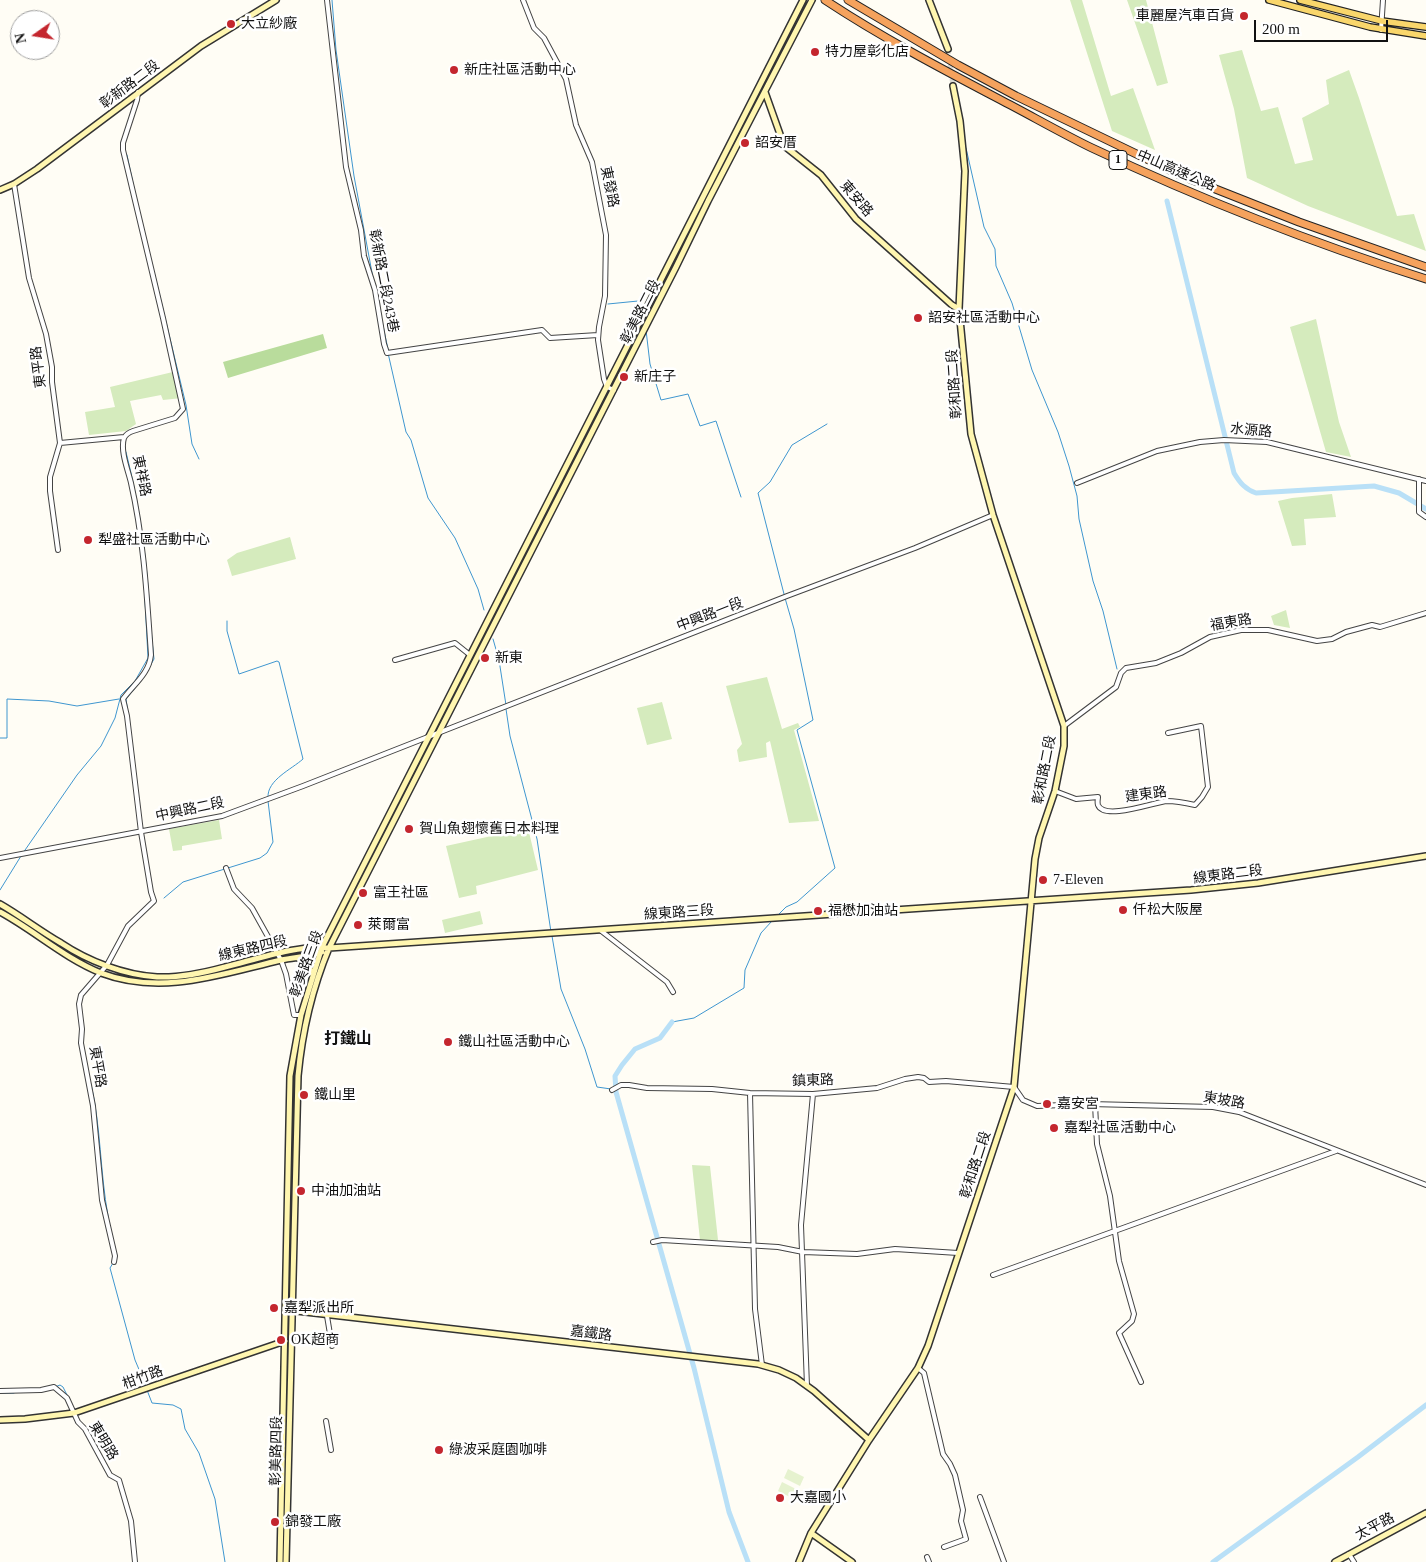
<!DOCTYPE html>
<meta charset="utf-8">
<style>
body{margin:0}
#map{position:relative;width:1426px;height:1562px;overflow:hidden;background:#fffdf5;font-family:"Times New Roman",serif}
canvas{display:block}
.north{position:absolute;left:10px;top:10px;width:50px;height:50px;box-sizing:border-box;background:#fff;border:1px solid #a0a0a0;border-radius:50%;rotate:257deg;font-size:14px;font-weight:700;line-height:20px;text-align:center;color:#111}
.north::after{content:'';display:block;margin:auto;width:18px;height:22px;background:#c4262e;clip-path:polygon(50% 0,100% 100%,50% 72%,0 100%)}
.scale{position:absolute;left:1254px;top:20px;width:134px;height:22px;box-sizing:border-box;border:2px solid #111;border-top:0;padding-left:6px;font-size:15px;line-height:18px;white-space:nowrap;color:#111;-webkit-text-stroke:4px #fff;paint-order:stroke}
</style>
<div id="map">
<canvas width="1426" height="1562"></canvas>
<div class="north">N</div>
<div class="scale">200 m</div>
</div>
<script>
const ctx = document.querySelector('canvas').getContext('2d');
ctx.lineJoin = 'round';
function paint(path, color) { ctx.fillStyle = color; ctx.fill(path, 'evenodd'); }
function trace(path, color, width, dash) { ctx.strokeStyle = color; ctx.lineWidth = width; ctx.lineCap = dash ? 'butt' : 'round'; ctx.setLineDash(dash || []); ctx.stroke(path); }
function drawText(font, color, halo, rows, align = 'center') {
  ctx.font = font + ' "Times New Roman","Noto Sans TC",serif'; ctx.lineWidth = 5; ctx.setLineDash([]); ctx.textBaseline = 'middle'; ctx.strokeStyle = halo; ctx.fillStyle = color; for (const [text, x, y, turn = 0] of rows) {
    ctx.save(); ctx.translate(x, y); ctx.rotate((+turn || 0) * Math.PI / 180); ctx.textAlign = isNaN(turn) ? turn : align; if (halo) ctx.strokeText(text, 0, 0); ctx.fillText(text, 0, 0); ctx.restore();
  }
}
const green = new Path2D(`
 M1070,0H1082L1111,96L1133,88L1155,150L1112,131Z
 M1127,0H1146L1168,83L1157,86Z
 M1242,50L1261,111L1278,107L1295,164L1313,160L1302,118L1329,104L1326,80L1349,70L1359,98L1397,216L1414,214L1426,251L1308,206L1247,178L1234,109L1219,55Z
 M1316,319L1339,422L1351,457L1326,452L1290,327Z
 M177,371L182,398L163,400L161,395L130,401L136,424L126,431L89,435L85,412L115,407L110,387Z
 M1332,494L1336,517L1304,519L1306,545L1292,546L1278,501L1292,498Z
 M290,537L296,559L232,576L227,560L237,553Z
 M1286,610L1290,628L1274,625L1271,616Z
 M767,677L782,729L798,723L800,727L794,730L819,821L789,823L770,741L766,743L767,757L739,762L737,750L742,744L726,686Z
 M662,702L672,739L647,745L637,708Z
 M219,820L222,839L182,846V850L173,851L169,829Z
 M528,828L538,870L476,886L477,894L459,898L446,846Z
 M480,911L483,924L445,933L442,920Z
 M692,1165L710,1166L718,1240H700Z`);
const forest = new Path2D(`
 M323,334L327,348L228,378L223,362Z`);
const pitch = new Path2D(`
 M788,1469L804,1477L800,1486L784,1478Z
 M782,1482L798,1490L794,1499L778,1491Z`);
const stream = new Path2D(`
 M332,0L336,50L354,176L373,278
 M966,148L984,227L995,249L996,266L1012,303L1032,370L1058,432L1069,466L1077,496L1079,519L1093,581L1103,611L1117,669
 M127,155L134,188
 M154,272L186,405L192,444L199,459
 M608,304L638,301L641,304L642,311
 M383,326L388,349
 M646,330L650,364L661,400L688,394L700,426L716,421L741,497
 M388,353L406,432L411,440L428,498L455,538L478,589L484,610
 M126,452C140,507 147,560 150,617
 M139,536L142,565
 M784,594L758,493L770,482L792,445L827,424
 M227,621V631L239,674L277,661L279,662L303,759C292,769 267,780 268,797
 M493,639L499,660L506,705
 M149,668L154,659L150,621
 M506,709L510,736L537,839L551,932
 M0,738H7V699L49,701L77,706L119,699
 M134,758L126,699L140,682
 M23,853L77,775L101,746L115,718L121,695L135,681L148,658L144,581
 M0,890L21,856
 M164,898L183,882L260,858L267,853L273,842L268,801
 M777,916L786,907L797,902L835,868L797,730L813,720L794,629L785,598
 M552,936L561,989L585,1049L597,1087L611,1089
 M672,1022L694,1018L744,988L745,970L761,933L772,921
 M91,1084C101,1127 100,1172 108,1216
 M113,1263L110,1268L135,1360L146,1386
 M55,1387L60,1385L63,1387L67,1395
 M147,1390L152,1403L173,1405L181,1409L185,1429L199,1453L215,1499L225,1562
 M0,1393H14`);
const canal = new Path2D(`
 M1167,201L1234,473C1240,483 1245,489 1256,493L1374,486L1399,493L1426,509
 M672,1022L660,1038L635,1049L622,1065L615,1076L616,1092L694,1368L729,1512L748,1562
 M1213,1562L1358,1457L1426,1405`);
const secondaryTunnel = new Path2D(`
 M948,49L953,86`);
const street = new Path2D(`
 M327,0L346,167L361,230L364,256L375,290L384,344L387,353L542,330L550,338L598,335
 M523,0L534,28L544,38L566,79L576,125L592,162L606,235L605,296L599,327L598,340L604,379L607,387L614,390
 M1381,30L1383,0
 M14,184L29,278L46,334L52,367V382L60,443L50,477V491L58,550
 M60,443L124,437
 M1419,479V512L1426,517
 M1077,483L1157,451L1200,442L1224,440L1267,442L1426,481
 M395,660L455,643L470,655
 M1064,726L1116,687L1121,673L1126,668L1156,663L1181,653L1210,637L1241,630H1268L1317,641L1332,639L1346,632L1372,625L1380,627L1426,613
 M1055,791L1076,799L1098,797C1098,799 1097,802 1098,805C1104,821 1155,802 1167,801C1176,801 1186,803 1195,805L1202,797L1208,787L1201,726L1168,733
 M0,858L222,816L303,786L787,596L915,548L993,515
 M226,868L234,889L252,908L281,960L286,974L293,1010L294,1015H301
 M600,930L667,982L673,992
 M612,1090L621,1085H629L647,1088L712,1089L750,1093L813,1094L877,1088L905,1079L918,1077L924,1078L929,1082L946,1081L1014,1087L1023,1100L1037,1106L1090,1104L1213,1107L1239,1112L1426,1185
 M750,1093L755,1309L762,1365
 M1095,1104L1097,1144L1110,1196L1119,1261L1134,1314L1132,1321L1119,1333L1141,1382
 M653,1242L662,1240L778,1247L803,1252L857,1254L895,1249L958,1253
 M114,1262L115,1256L102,1200L93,1106L81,1043L82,1029L79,1004L81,995L107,965L128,926L154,901L151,892L141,832L127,716L123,699C133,685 149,674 151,655C147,598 144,540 131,483C128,470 120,451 124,438C126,434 130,432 133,431L175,418L183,409L163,318L123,150V143L137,100L138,92
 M993,1275L1336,1151
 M327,1316L332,1346
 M918,1368L924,1373L943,1454L950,1464L955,1475L963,1510L961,1521L966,1539L944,1547
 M807,1386L801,1225L813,1094
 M0,1391L41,1390L54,1387L67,1398L78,1422L85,1429L110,1475L119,1480L131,1521L135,1562
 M326,1421L331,1450
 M980,1497L1004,1562
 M1349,1554L1354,1562
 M927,1557L929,1562`);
const secondary = new Path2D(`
 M929,0L948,49
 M765,92L781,137L787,148L821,175L856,219L952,305L959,309
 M0,190L14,184L37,169L201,46L276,0
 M0,904C21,916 40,931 61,943C88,961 124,975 157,977C179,978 203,973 225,967C254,960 299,944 329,948L1191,890L1258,883L1426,856
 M0,912C35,931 64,958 101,973C162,996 221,974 281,960C294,957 309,957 322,952
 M298,958L307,963L313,975
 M288,1310L758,1364L779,1370L796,1378L814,1391L869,1440
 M0,1420L25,1419L74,1413L285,1341
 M811,1533L852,1562
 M280,1562L290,1076L301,1015L322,947L803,0
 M286,1562L298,1076C302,1033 312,989 329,948L676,267L708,201L812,0
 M799,1562L811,1533L869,1440L918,1368L928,1346L1014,1087L1035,859L1039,838L1055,791L1064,746V726L993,515L971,434L959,309L965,171L960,121L953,86
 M1335,1562L1426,1513`);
const primary = new Path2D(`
 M1269,0L1370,27L1426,36
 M1300,0L1382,21L1426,27`);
const highway = new Path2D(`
 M825,0C881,37 940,68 999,99C1030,115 1061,133 1092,148C1200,199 1312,243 1426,279
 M848,0L958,65L1016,96L1180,175L1299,222L1426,267`);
const markers = [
 [1244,16,5,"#c4262e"],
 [231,24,5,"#c4262e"],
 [815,52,5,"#c4262e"],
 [454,70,5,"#c4262e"],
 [745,143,5,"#c4262e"],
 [918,318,5,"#c4262e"],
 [624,377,5,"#c4262e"],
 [88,540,5,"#c4262e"],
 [485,658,5,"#c4262e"],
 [409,829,5,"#c4262e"],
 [1043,880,5,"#c4262e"],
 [363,893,5,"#c4262e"],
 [1123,910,5,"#c4262e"],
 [818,911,5,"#c4262e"],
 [358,925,5,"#c4262e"],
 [448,1042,5,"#c4262e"],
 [304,1095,5,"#c4262e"],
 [1047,1104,5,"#c4262e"],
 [1054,1128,5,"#c4262e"],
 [301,1191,5,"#c4262e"],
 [274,1308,5,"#c4262e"],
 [281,1340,5,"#c4262e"],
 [439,1450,5,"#c4262e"],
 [780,1498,5,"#c4262e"],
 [275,1522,5,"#c4262e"]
];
const shields = [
 [1118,160,18]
];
const shieldNames = [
 ["1",1118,160]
];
const poiNames = [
 ["車麗屋汽車百貨",1234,16,"right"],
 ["大立紗廠",241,24],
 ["特力屋彰化店",825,52],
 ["新庄社區活動中心",464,70],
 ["詔安厝",755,143],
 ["詔安社區活動中心",928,318],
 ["新庄子",634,377],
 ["犁盛社區活動中心",98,540],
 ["新東",495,658],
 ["賀山魚翅懷舊日本料理",419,829],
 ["7-Eleven",1053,880],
 ["富王社區",373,893],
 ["仟松大阪屋",1133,910],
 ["福懋加油站",828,911],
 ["萊爾富",368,925],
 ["鐵山社區活動中心",458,1042],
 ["鐵山里",314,1095],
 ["嘉安宮",1057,1104],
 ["嘉犁社區活動中心",1064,1128],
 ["中油加油站",311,1191],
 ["嘉犁派出所",284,1308],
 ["OK超商",291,1340],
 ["綠波采庭園咖啡",449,1450],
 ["大嘉國小",790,1498],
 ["錦發工廠",285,1522]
];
const streetNames = [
 ["彰新路二段",130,85,-37],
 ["中山高速公路",1176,171,23],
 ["東發路",609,187,78],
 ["東安路",856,199,49],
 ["彰新路二段243巷",383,281,79],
 ["彰美路二段",641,312,-63],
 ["東平路",39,367,-97],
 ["彰和路二段",955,384,-94],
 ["水源路",1251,431,5],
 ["東祥路",141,476,78],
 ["中興路一段",710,615,-21],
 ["福東路",1231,623,-10],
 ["彰和路二段",1045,770,-79],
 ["建東路",1146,795,-8],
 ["中興路二段",190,810,-12],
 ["線東路二段",1228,875,-7],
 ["線東路三段",679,913,-4],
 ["線東路四段",253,949,-13],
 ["彰美路三段",307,964,-70],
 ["東平路",97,1067,80],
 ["鎮東路",813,1081,-2],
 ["東坡路",1224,1101,10],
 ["彰和路二段",976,1165,-72],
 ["嘉鐵路",591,1334,7],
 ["柑竹路",143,1378,-20],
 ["東明路",103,1441,59],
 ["彰美路四段",277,1451,-89],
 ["太平路",1375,1527,-28]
];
const quarterNames = [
 ["打鐵山",348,1040]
];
paint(green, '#d5ebbd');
paint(forest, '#b9dc9c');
paint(pitch, '#e6f2cf');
trace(stream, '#3f96cf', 1);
trace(canal, '#b9e0f7', 5);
trace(secondaryTunnel, '#dbdad3', 5, [5, 2.5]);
trace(street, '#444', 6);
trace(secondary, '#333', 8);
trace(primary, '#222', 8);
trace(highway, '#222', 9);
trace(street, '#fff', 4);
trace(secondary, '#fff6b0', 5);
trace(primary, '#f9d66b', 5.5);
trace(highway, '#f5a25d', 7);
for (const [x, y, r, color] of markers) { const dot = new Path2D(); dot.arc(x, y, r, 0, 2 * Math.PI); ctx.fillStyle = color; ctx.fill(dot); trace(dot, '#fff', 2); }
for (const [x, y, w] of shields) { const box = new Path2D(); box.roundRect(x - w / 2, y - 9.5, w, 19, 4); ctx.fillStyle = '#fff'; ctx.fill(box); trace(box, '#111', 1); }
drawText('bold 12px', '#111', null, shieldNames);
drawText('14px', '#111', '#fff', poiNames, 'left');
drawText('14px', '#111', '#fff', streetNames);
drawText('bold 16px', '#111', '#fff', quarterNames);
</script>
